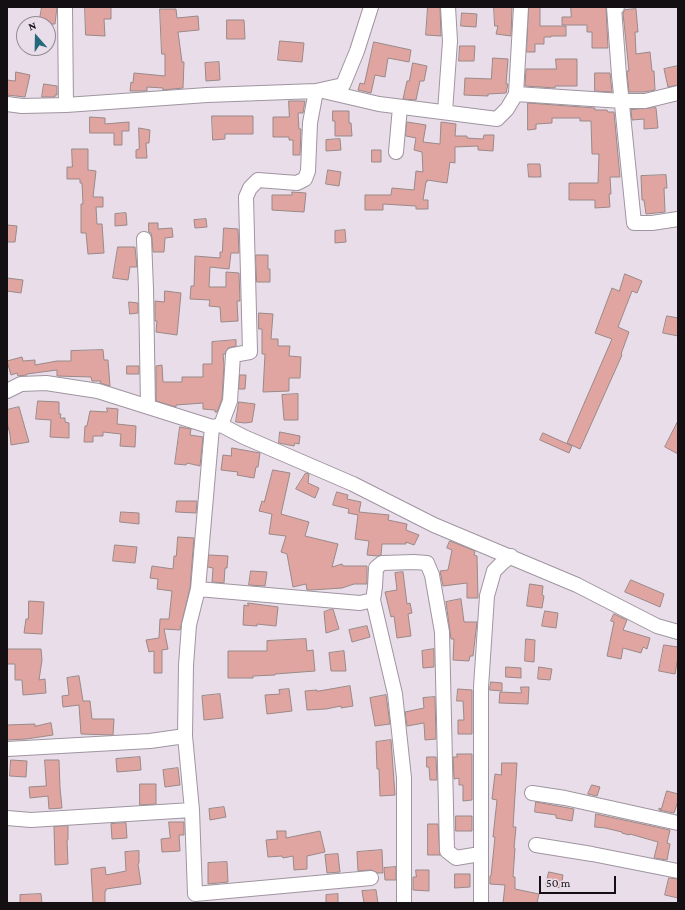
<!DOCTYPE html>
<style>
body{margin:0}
#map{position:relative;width:685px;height:910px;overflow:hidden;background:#e8dde9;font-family:"Crimson Pro",serif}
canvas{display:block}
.frame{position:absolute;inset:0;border:8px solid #130f13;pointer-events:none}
.north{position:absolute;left:16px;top:16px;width:40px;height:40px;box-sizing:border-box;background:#e8dde9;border:1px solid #938b93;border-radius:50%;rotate:340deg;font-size:11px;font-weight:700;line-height:16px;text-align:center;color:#130f13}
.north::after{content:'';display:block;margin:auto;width:14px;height:18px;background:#24697a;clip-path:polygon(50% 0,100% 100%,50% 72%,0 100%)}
.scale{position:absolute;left:539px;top:876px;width:77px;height:18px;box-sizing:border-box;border:2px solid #130f13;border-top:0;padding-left:5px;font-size:12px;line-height:14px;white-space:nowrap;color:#130f13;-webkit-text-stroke:3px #e8dde9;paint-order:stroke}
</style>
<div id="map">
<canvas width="685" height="910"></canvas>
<div class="frame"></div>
<div class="north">N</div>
<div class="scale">50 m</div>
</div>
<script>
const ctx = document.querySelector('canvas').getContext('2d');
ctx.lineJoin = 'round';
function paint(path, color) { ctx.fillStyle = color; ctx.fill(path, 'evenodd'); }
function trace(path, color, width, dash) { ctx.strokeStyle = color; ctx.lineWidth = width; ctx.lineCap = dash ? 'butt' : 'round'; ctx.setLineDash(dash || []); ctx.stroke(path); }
const building = new Path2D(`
 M42,7H57L55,24H39Z
 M85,7H111V19H104L105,36L86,35Z
 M428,7H440L441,36L426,35Z
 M494,7H512L511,36L496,34L498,26H495Z
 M529,7H540V26H566V36H551V37H544V44H535V52H527Z
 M571,7H606L608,48H592V32H587V25H562V17H571Z
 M160,9H176L177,18L198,16L199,30L178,32L182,62H184L183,88L163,90V88L147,87V91H130L131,82L133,83L134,73L165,76V54H162Z
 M636,9L638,32H635L636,54L650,52L652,71H654L655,90L644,92H629L627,74V71H629L623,13L625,10Z
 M462,13L477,14L476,27L461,26Z
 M227,20H244L245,39H227Z
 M280,41L304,43L302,62L278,60Z
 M374,42L411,50L409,62L388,58L385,77L375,75L371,93L358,90L360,83L364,84Z
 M460,46H475L474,61H459Z
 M493,58L508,59L506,84H508L506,93L488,94V96L464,95L465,78L491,79Z
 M556,59H577V86H555V88L525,86L526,69H556Z
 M219,62L220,80L206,81L205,63Z
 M413,63L427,66L424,81H420L416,100L403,99L407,81H409Z
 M678,66V85L668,87L664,69Z
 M16,72L30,75L25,97L7,95V80L15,81Z
 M595,73H610L612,92L595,91Z
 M44,84L57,86V95H55V97H42Z
 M289,101H305L303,113H298L299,129H301L300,155H293V140H289V137H273V117H289Z
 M528,103L595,108V110H607L608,112H614L620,177H610L611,194H609L610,207L595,208V200H569V183H598L599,154H592L591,121H580V118H552V123L536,124V129L528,130Z
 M656,108L658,128L644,129V119L632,120L631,110Z
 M333,111H349V123H351L352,136H335V121H333Z
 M212,116H253V134H225V139L213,140Z
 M90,117L105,118V124L129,122V131H122V145H114V133H90Z
 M407,122L426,125L423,142L440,144L441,122L456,124L455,136H467V138L483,139L484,135H494L493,151L478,150V146L455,147V163L450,162L447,183L427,180V182H426L423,200H428V209H416V206L383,204V210H365V195H391L392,188L414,190L416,171L423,172L422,152L414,150L416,138L406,136Z
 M139,128L150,130L149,143H146L147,158H136V150L139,149Z
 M340,139L341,150L326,151V140Z
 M72,149H88V170L96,171L93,197H103V207H96L97,224H102L104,253L88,254L86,233H81V204H83L82,183H80V179H67V167H72Z
 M372,150H381V162H372Z
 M528,164H540L541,177H529Z
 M328,170L341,172L339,186L326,184Z
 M666,175L667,188H664L665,212L646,214L644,200H642L641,176Z
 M292,192L306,193L304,212L272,210V195H292Z
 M126,213L127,225L115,226V214Z
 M206,219L207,227L195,228L194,220Z
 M149,223H158V229L172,228L173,237L165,238L164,252H153L152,238L151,233L149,232Z
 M7,225L17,226L15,242H7Z
 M224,228L238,229L239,253H231L229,269L210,267L209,287H226V272L239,273L240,301H237L238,321L221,322L220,307L209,306L210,300L190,299L191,286H194L195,256L220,258V252H222Z
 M345,230L346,242L335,243V231Z
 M118,247H135L137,267H130L128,280L113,278Z
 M256,255H268V269H270V282H257Z
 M625,274L642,281L637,293L632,291L618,327L629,332L621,354L622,355L580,449L567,443L612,339L595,333L612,288L619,291Z
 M7,278L23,280L21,293L7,291Z
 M165,291L181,293L177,335L156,332L157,321H155V301L164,302Z
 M129,302L138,303V313L130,314Z
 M259,313L273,314L271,339H278V346H290L289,356L301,357L300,378H289V391L263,392L265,354H262V329H259Z
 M667,316L678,318V336L663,333Z
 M236,340V346L228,348L225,354H223L224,365L222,399L217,412H215V410L203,409V403L176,405V407L156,401V366L162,365L163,382H182V377H203V364H212V342Z
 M103,350L104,360H108L110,386L100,383L101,381H92L91,377L57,376V370L27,374V375L18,376L17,373L11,375L7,361L22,357L23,361L35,360V365L57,361H71V351Z
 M127,366H139V374H127Z
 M240,375H246L245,389H239Z
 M298,394V420H284L282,395Z
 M38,401L59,402V414H61L60,418H65V422L69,423V438L50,437L51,420L36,419Z
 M239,402L255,404L252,422L245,423L236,422Z
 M19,407L29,442L11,445L10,434L7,423V410Z
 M107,408L118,409L117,424L136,426L135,447L120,446L121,434L103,432V436H93V442H84L85,426H87L90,411L107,412Z
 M678,421V454L665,447Z
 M180,427L191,429L190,435L203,437L200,466L187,463L186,465L175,464Z
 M280,432L300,436L299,444L295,443L294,446L279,443Z
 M543,433L572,446L569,453L540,440Z
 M232,448L260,453L258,467H256L254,478L237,475L238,472L221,470L223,455L231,456Z
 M273,470L290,473L281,514L309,522L305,536L338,544L332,567L342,564L343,566H367V584H354L342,588L311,590H307L306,584L293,587L287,554L281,552L286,536L269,534L272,514L259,511L262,501L264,502Z
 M306,473L309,474L308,483L319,488L315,498L296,489Z
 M337,492L348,495L347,499L361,502L359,512L389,515L388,520L407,524L406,530L419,535L414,545L406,542V544H382L381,555L378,556L367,555L369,541L355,539L358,515L348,513L349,509L333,505Z
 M177,501H197L196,513L176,512Z
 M121,512L139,513V524L120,522Z
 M178,537L194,538L190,588L180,630L164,629L168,649L162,650V673H154V651L149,652L146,640L159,638L160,619H169L172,591L157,589L158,579L150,578L152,566L173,569L174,556H176Z
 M450,541L475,551L474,555L477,556L478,598H467V583L443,586L440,571L448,570L452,550L447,548Z
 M115,545L137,547L135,563L113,561Z
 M209,555L228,556L227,568H225L224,583L212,582L213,568L208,567Z
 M251,571L267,572L265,586L249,585Z
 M403,572L407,604L410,603L412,613L408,614L411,636L397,638L394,616L391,617L385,592L397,590L395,573Z
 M631,580L664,594L660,607L625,592Z
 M530,584L543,586L542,595L544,596L542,608L527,606Z
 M461,599L464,622H477L473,656H470L469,661L453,660L454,639H451L446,602Z
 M29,601L44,602L42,634L24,633L26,619H28Z
 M248,603L278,607L276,626L257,624V626L243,625L244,605L248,606Z
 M333,609L339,629L326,633L324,612Z
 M545,611L558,613L556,628L542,626Z
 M614,614L627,620L623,630L650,638L647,649L643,647L641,653L623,648L621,659L607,656L614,622L611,621Z
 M367,626L370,637L352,642L349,630Z
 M306,639L307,651L313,650L315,671L275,674V675L253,676V678H228V651H267V641Z
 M526,639L535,640L534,662L525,661Z
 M664,645L678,647V657L675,674L659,671Z
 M7,649H41L42,660L39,680L45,679L46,693L23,695L22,680H15V664H7Z
 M434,649V667L423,668L422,651Z
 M344,651L346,671H331L329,653Z
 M506,667L521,668V678L506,677Z
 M539,667L552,669L550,680L538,679Z
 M79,676L83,701H90L92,719H114L113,735L81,734L79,705L63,707L62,696L69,695L67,678Z
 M491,682L502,683V691L490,690Z
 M350,686L353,706L341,708V706L326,709L307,710L305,691L317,690V691Z
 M521,687H529L528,704L499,703L500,692L521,693Z
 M289,689L292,711L267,714L265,695L280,694L279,690Z
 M458,689L472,690V734H458V720H464L463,701H457Z
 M220,694L223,718L204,720L202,696Z
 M386,695L390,724L375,726L370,698Z
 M435,697L436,739L425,740L424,723L407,726L405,712L424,708L423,698Z
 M51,723L53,735L26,739L7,740V725L35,724V726Z
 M391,740L395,795L380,796L379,769H377L376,742Z
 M457,754H472V800L463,801V785H459V778L454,779L453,757H457Z
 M140,757L141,770L117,772L116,759Z
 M427,757H436L437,780H430L429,767H427Z
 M11,760L27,761L26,777L10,776Z
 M45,760H59L60,788L62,808L49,809L48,796L30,798L29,787L46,786Z
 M502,763H517L513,827H516L514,848H515L513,877H515V889L539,894L537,903H503L505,885L490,884V876H491L495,837H493L497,800L492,799L495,774L501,775Z
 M178,768L180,785L165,787L163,770Z
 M140,784H156V804L140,805Z
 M592,785L600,787L597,796L588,794Z
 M667,791L678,794V801L674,813L659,810V808L661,809Z
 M536,802L574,809L572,821L556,818V815L535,812Z
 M224,807L226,817L210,820L209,809Z
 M596,814L670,830L667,843L670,844L667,860L654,858L658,842L630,834L629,835L622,833V832L605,828L595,827Z
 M456,816H472V831H456Z
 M169,822H184V835H179L180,851L162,852L161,839L170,838Z
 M126,823L127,838L112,839L111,824Z
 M428,824H438L440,855H428Z
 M68,826V840H67L68,864L55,865L54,827Z
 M277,831H286V838L320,831L325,852L307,856V869L294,870L293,856L283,858L282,856L268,857L266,840L277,839Z
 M382,850L383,873H378L371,870L358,871L357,852Z
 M139,851V863L138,864L141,884L106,889V891H105V903H93L91,869L105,867L106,875L126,871L125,852Z
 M338,854L340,872L327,873L325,855Z
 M227,862L228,882L208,884V863Z
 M396,867V880H385L384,868Z
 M416,870H429V891L413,890V877H416Z
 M549,872L563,875L561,888L546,885Z
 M455,874H470V887L455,888Z
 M669,878L678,879V898L665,895Z
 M376,890L378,903H364L362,891Z
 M41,894L42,903H20V895Z
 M338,894V903H326V895Z`);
const minor = new Path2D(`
 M65,7L66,105
 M617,7H614L619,75L634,223H652L678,219
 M323,91L379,104L497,119L507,109L516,94L622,101H645L678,93
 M516,94L521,7
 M7,104L22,106L66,105L207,95L316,91L343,85L357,51L371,7
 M445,112L450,41L448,7
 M396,152L400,107
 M144,239L146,289L148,406
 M7,391L21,384L46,383L98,391L212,427L221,425L244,437L353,484L434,525L577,585L657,626L678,632
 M221,425L230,401L233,355L250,352L246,197L250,188L258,180L297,183L305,179L308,171L310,123L316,91
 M198,589L212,427
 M373,600L395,694L404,778V903
 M185,736L186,665L189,625L198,589L360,603L373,600L375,587L376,568L382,563L414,562L427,563L432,575L442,632L447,851L456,858L480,854
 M7,749L150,741L185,736L192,810L195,894L371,878
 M532,793L565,798L678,823
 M7,818L31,820L192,810
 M536,845L592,854L678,871
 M481,903V687L487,596L494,571L502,563L511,556`);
paint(building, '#e1a5a1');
trace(building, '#998988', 1);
trace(minor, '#9f95a0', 16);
trace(minor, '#fff', 14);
</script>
